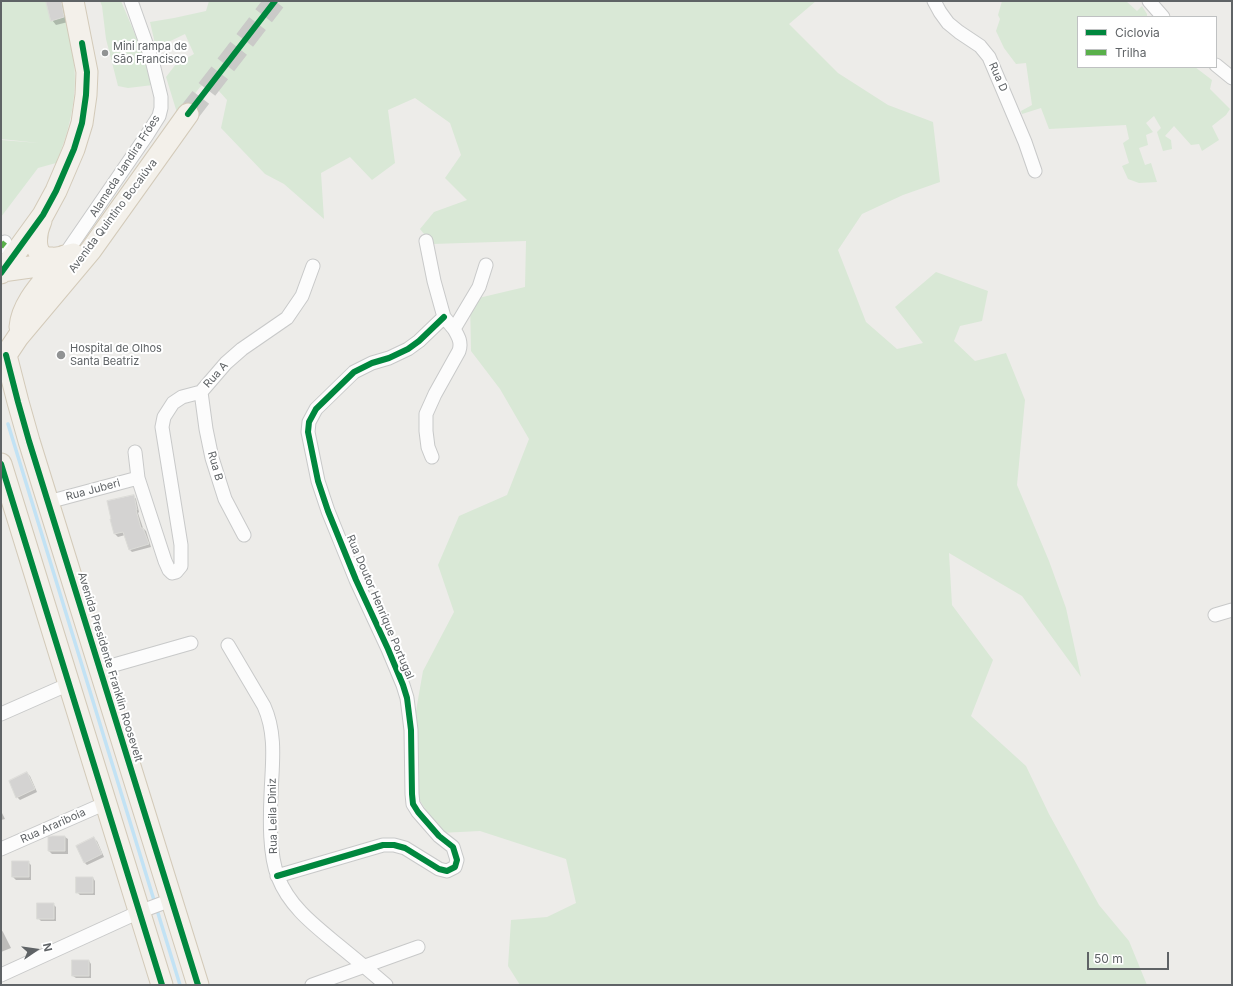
<!DOCTYPE html>
<meta charset="utf-8">
<style>
body{margin:0}
#map{position:relative;width:1233px;height:986px;overflow:hidden;background:#edece9;font-family:Inter,sans-serif}
canvas{display:block}
.frame{position:absolute;inset:0;border:2px solid #5f6366;pointer-events:none}
.legend{position:absolute;left:1077px;top:16px;width:140px;height:52px;box-sizing:border-box;background:#fff;border:1px solid #bfc1c2;margin:0;padding:5px 7px;list-style:none;font-size:12px;color:#5f6366}
.legend li{display:flex;align-items:center;gap:8px;height:20px}
.legend b{width:20px;border:1px solid #bfc1c2}
.north{position:absolute;left:16px;top:930px;width:40px;height:40px;-webkit-text-stroke:3px #fff;paint-order:stroke;rotate:77deg;font-size:11px;font-weight:700;line-height:16px;text-align:center;color:#5f6366}
.north::after{content:'';display:block;margin:auto;width:14px;height:18px;background:#5f6366;clip-path:polygon(50% 0,100% 100%,50% 72%,0 100%)}
.scale{position:absolute;left:1087px;top:952px;width:82px;height:18px;box-sizing:border-box;border:2px solid #5f6366;border-top:0;padding-left:5px;font-size:12px;line-height:14px;white-space:nowrap;color:#5f6366;-webkit-text-stroke:3px #fff;paint-order:stroke}
</style>
<div id="map">
<canvas width="1233" height="986"></canvas>
<div class="frame"></div>
<ul class="legend">
<li><b style="height:5px;background:#00873e"></b>Ciclovia</li>
<li><b style="height:5px;background:#59b04a"></b>Trilha</li>
</ul>
<div class="north">N</div>
<div class="scale">50 m</div>
</div>
<script>
const ctx = document.querySelector('canvas').getContext('2d');
ctx.lineJoin = 'round';
function paint(path, color) { ctx.fillStyle = color; ctx.fill(path, 'evenodd'); }
function trace(path, color, width, dash) { ctx.strokeStyle = color; ctx.lineWidth = width; ctx.lineCap = dash ? 'butt' : 'round'; ctx.setLineDash(dash || []); ctx.stroke(path); }
function drawText(font, color, halo, rows, align = 'center') {
  ctx.font = font + ' Inter,sans-serif'; ctx.lineWidth = 4; ctx.setLineDash([]); ctx.textBaseline = 'middle'; ctx.strokeStyle = halo; ctx.fillStyle = color; for (const [text, x, y, turn = 0] of rows) {
    ctx.save(); ctx.translate(x, y); ctx.rotate((+turn || 0) * Math.PI / 180); ctx.textAlign = isNaN(turn) ? turn : align; if (halo) ctx.strokeText(text, 0, 0); ctx.fillText(text, 0, 0); ctx.restore();
  }
}
const green = new Path2D(`
 M1,1H62C66,19 71,37 73,55C79,91 70,131 56,163L38,168L1,217V140L39,143L1,139Z
 M100,1H121L140,46L153,85L128,88L118,86L106,39L102,6Z
 M209,1H816L789,24L838,73L888,105L933,122L940,182L903,195L862,214L838,250L866,322L897,349L923,343L895,307L936,272L988,291L982,321L960,326L954,341L975,361L1006,353L1025,400L1017,485L1049,561L1066,608L1081,677L1022,596L949,553L952,605L993,660L971,716L1026,766L1049,814L1099,905L1129,941L1147,985H520L508,966L511,920L547,917L576,903L566,859L480,831L440,833L419,799L413,728L423,671L454,612L438,565L459,516L507,495L529,439L500,389L471,351L470,300L525,287L526,241L432,244L420,229L434,212L467,200L445,178L461,155L450,123L415,98L388,110L395,163L372,180L350,157L321,173L324,219L284,184L265,174L221,128L227,100L210,81L200,87L178,116L166,77L176,64L194,54L185,34L156,48L150,22L174,18L206,11Z
 M1002,1H1126L1137,11L1142,6L1147,14V17H1078V67H1195L1212,80L1210,89L1230,109L1226,115L1212,126L1219,140L1202,151L1199,144L1191,145L1174,126L1165,136L1171,140L1172,149L1163,151L1157,132L1161,128L1154,116L1146,123L1153,132L1146,135L1148,145L1139,148L1145,165L1151,163L1157,182L1139,183L1128,179L1122,166L1129,163L1123,143L1129,139L1126,125L1049,129L1041,108L1022,114L1021,111L1032,105L1026,63L1016,64L1004,48L996,31L1000,19L998,15Z`);
const shadow = new Path2D(`
 M47,1H64L68,22L56,25L52,20Z
 M134,496L136,499L139,512L138,513L143,528L146,531L151,547L132,552L130,550L125,535L118,537L115,534L111,520Z
 M27,773L30,776L37,792L20,800L17,797Z
 M1,811L5,819L1,820Z
 M65,837L68,839V854H52L49,851Z
 M94,839L97,841L104,857L87,865L84,862Z
 M28,862L31,865V880H16L13,877Z
 M93,878L95,881V895H80L77,892Z
 M53,904L56,907V921H41L38,918Z
 M1,929L3,932L11,948L1,952Z
 M89,961L91,964V978H76L73,976Z`);
const stream = new Path2D(`
 M8,424L180,985`);
const building = new Path2D(`
 M46,1H61L64,17L51,21Z
 M134,495L137,510H136L141,528H143L149,544L129,550L123,532L114,534L110,519H111L107,501Z
 M27,772L35,789L16,798L9,781Z
 M52,836H65V851H48V837Z
 M94,837L102,854L84,863L76,846Z
 M12,861H29V877H12Z
 M76,877H93V893H76Z
 M37,903H54V919H37Z
 M72,960H89V976H72Z`);
const primaryTunnel = new Path2D(`
 M188,114L275,1`);
const street = new Path2D(`
 M934,1L940,12L948,23L959,32L980,46L989,57L1025,142L1035,171
 M1149,1L1163,17
 M1216,65L1232,78
 M426,241L434,281L444,317L454,329L479,287L486,265
 M1,247L5,242
 M64,256L147,135L159,116L161,108V97L152,60L131,1
 M201,392L206,429L212,458L225,499L244,535
 M135,452L138,478L165,561L169,570L172,573L176,572L181,566V545L162,427L164,417L173,403L182,397L201,392L226,363L242,349L287,318L302,296L313,266
 M432,457L428,447L426,431V414L435,394L459,351C462,342 458,336 454,329
 M48,502L138,478
 M1215,615L1232,610
 M228,645L264,706C277,735 272,765 271,795C270,819 269,854 278,877C289,906 314,925 337,944C354,958 370,971 386,985
 M100,669L191,643
 M1,714L69,684
 M1,849L106,803
 M277,876L383,845H394L405,848L439,869L447,871L455,867L457,860L453,847L439,836L418,812L413,804L412,794L411,730L407,698L403,685L388,649L356,580L328,511L318,481L308,432L309,422L316,409L354,372L372,363L389,358L408,349L419,341L444,317
 M1,975L139,912L171,900
 M312,985L418,947`);
const primary = new Path2D(`
 M188,114L91,250L18,337L6,355L18,402L29,441L198,985
 M41,221C36,232 31,258 51,258C58,259 66,256 73,254
 M2,271L59,263
 M1,273L43,215L56,191L74,149L82,123L86,95L87,72L73,1
 M20,327C22,300 49,277 64,256
 M1,464L162,985`);
const quiet = new Path2D(`
 M1,247L5,242`);
const cycleway = new Path2D(`
 M188,114L275,1
 M1,273L43,215L56,191L74,149L82,123L86,95L87,72L82,43
 M6,355L18,402L29,441L198,985
 M1,464L162,985
 M277,876L383,845H394L405,848L439,869L447,871L455,867L457,860L453,847L439,836L418,812L413,804L412,794L411,730L407,698L403,685L388,649L356,580L328,511L318,481L308,432L309,422L316,409L354,372L372,363L389,358L408,349L419,341L444,317`);
const markers = [
 [105,53,4,"#919394"],
 [61,355,5,"#919394"]
];
const poiNames = [
 ["Mini rampa de",113,47],
 ["São Francisco",113,60],
 ["Hospital de Olhos",70,349],
 ["Santa Beatriz",70,362]
];
const streetNames = [
 ["Rua D",998,77,66],
 ["Alameda Jandira Fróes",125,166,-57],
 ["Avenida Quintino Bocaiúva",113,216,-53],
 ["Rua A",216,375,-48],
 ["Rua B",215,466,74],
 ["Rua Juberi",93,490,-15],
 ["Rua Doutor Henrique Portugal",380,607,67],
 ["Avenida Presidente Franklin Roosevelt",110,667,73],
 ["Rua Leila Diniz",273,816,-91],
 ["Rua Arariboia",53,826,-24]
];
paint(green, '#d9e8d6');
paint(shadow, '#0003');
trace(stream, '#c2e2f4', 3.5);
paint(building, '#d4d3d2');
trace(building, '#dcdcd8', 1);
trace(primaryTunnel, '#cacac8', 21, [21, 10]);
trace(street, '#c8c9c9', 15);
trace(primary, '#d3cab9', 23);
trace(street, '#fcfcfc', 13);
trace(primary, '#f3f0ea', 21);
trace(quiet, '#59b04a', 5, [10, 5]);
trace(cycleway, '#00873e', 6);
for (const [x, y, r, color] of markers) { const dot = new Path2D(); dot.arc(x, y, r, 0, 2 * Math.PI); ctx.fillStyle = color; ctx.fill(dot); trace(dot, '#fff', 1.5); }
drawText('11px', '#5f6366', '#fff', poiNames, 'left');
drawText('11px', '#5f6366', '#fff', streetNames);
</script>
